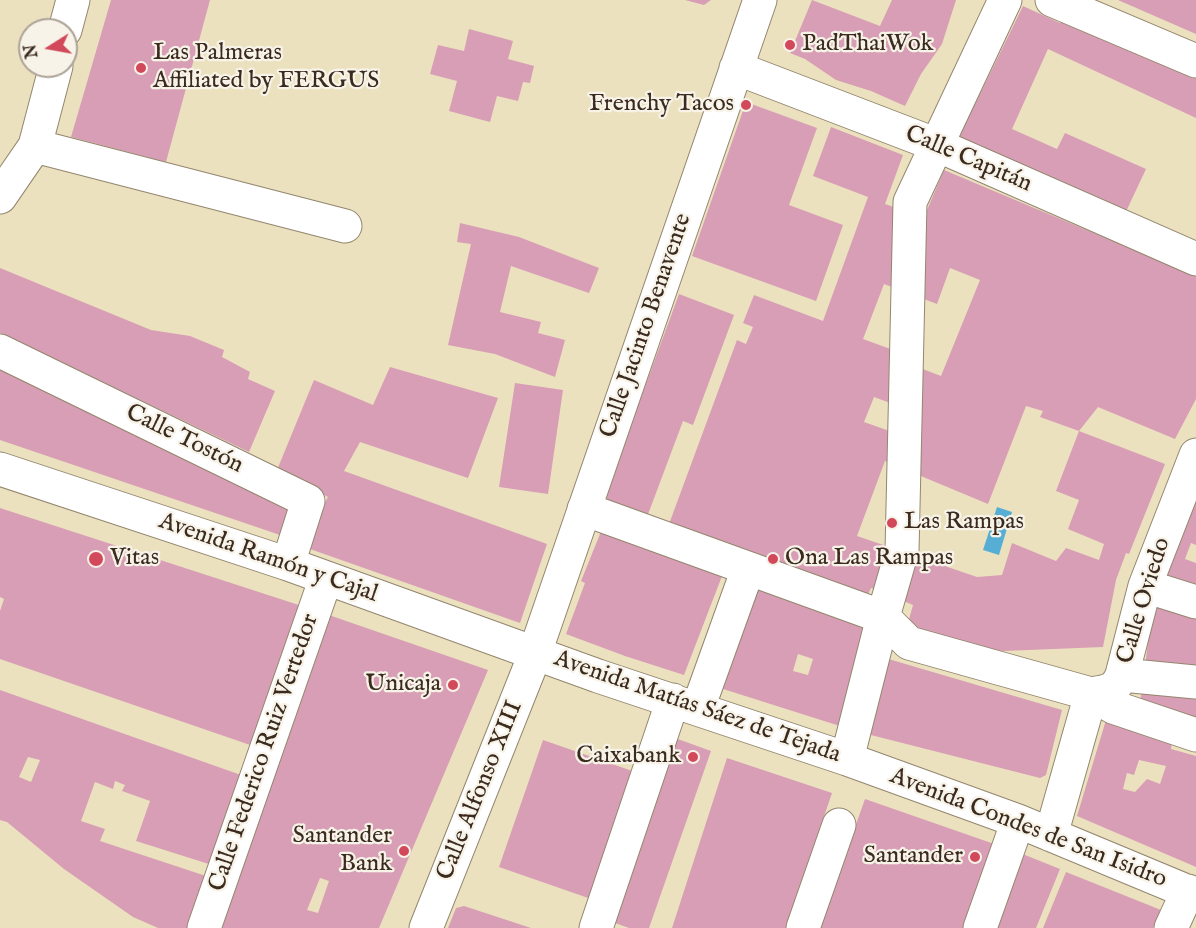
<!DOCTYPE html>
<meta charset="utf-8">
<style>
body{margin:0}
#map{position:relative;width:1196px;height:928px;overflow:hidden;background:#ebe1bf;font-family:"IM FELL English",serif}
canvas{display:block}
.north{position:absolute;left:18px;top:18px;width:60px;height:60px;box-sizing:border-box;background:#f7f3e8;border:2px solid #aca397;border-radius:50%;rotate:259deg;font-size:16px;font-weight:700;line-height:24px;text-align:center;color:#3b2a1e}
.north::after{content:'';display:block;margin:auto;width:21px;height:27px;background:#d1495b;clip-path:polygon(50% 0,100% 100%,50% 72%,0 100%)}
</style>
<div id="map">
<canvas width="1196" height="928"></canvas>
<div class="north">N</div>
</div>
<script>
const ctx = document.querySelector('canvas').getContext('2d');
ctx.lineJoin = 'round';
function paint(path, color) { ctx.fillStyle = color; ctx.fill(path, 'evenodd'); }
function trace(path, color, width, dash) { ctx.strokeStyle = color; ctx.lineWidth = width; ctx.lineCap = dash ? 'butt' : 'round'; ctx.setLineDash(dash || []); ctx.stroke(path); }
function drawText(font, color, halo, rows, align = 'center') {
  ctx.font = font + ' "IM FELL English",serif'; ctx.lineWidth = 4.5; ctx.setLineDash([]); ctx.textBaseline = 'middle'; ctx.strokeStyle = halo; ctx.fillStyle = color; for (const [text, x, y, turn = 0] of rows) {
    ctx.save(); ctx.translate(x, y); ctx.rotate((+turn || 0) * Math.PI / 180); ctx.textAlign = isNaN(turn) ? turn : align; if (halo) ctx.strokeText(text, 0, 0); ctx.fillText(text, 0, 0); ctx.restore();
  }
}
const water = new Path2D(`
 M997,507L1012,512L999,555L983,550Z`);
const building = new Path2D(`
 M111,0H210L166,162L71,137Z
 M685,0H711L704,5Z
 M812,0L880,26L892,0H956L942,44L921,74L905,106L871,91L836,80L805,59L790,53Z
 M1118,0H1196V34L1189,31Z
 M1023,6L1060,23L1065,15L1196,72V118L1048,49L1012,129L1057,149L1065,133L1146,169L1123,218L957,141Z
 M469,29L513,41L508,59L534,66L530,83L523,82L518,101L497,96L490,122L449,111L457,81L430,74L438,45L464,51Z
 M746,102L817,128L789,205L843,225L816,301L692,256Z
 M831,127L903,155L885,204L924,217L944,170L1196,276V399L1175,439L1098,407L1079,431L1165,464L1129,554L1126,553L1116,580L1103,647L1004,651L955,647L908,623L913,605L871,588L866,599L669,524L737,340L746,344L753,327L743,323L754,295L823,321L868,197L813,176ZM950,268L980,280L941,376L920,368L895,433L864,422L874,397L901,407L918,359L863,339L884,284L937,304ZM1026,406L1043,411L1040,417L1079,431L1056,491L1079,500L1068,529L1104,544L1099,560L1066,548L1056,561L1012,543L1002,575L977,577L857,536L885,461L988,504Z
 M460,223L519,237L599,268L589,293L511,266L500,312L541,322L538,333L565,340L555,377L495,354L448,345L471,244L457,242Z
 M0,268L151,330L190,336L224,350L222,357L250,372L248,379L275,391L249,452L0,333Z
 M679,294L734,315L693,425L683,421L647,517L603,501Z
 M0,364L292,503L280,535L0,440Z
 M390,367L498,398L468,478L360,442L344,471L547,544L520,623L310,549L323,506L328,497L277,470L314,380L373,405Z
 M515,383L563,390L548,494L499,487Z
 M1196,479V545L1191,543L1185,559L1196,563V592L1157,580Z
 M0,508L305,607L256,747L0,659V611L4,599L0,597Z
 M602,529L722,576L684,675L625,656L566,634L585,583L581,581Z
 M754,588L869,626L843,727L720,688ZM798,654L813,659L808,675L793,671Z
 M1153,599L1196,613V672L1145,667Z
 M323,613L488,670L379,928H218ZM320,878L329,881L318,913L307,910Z
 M885,658L1062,710L1046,775L1040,778L867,734Z
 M1143,688L1196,692V727L1138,708Z
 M0,690L241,775L212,865L136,841L150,801L122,791L125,785L115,781L113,789L95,782L81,821L105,829L100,841L209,877L194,928H158L133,917L64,869L7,822L0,820ZM28,757L40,760L31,782L19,777Z
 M1106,720L1172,742L1171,749L1196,756V867L1077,816ZM1139,760L1166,766L1160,784L1147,779L1135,792L1123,789L1127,773L1134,775Z
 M675,738L711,751L649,928H629L615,923Z
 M543,740L638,773L594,900L499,867Z
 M727,758L832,793L786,928H672Z
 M865,799L1000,846L971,928H819Z
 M1020,853L1060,869L1036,928H991Z
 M1066,872L1161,910L1153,928H1043Z
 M464,906L531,928H448L456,908Z`);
const minor = new Path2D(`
 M1052,0L1196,61
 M65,30L73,0
 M736,68L937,145L1196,259
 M35,146L345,226
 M0,197L35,146L56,66
 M0,351L308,501L288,564
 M0,469L288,564L598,676L847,759L1018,821L1196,895
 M584,509L883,617L909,643L1091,694L1113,707L1196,735
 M1145,586L1196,602
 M1122,675L1196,682
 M1091,694C1108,691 1115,691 1122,675L1145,586L1196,455
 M698,708L748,569
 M847,759L883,617L902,551L910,202L1005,0
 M1051,835L1091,694
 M204,928L326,578
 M426,928L530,667L760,0
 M596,928L673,700
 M803,928L839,825
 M980,928L1018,821
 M1171,928L1188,891`);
const markers = [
 [790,45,6,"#d1495b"],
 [141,68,6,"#d1495b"],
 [746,105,6,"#d1495b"],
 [892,523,6,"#d1495b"],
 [96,559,8,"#d1495b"],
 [773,559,6,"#d1495b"],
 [453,685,6,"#d1495b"],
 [693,757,6,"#d1495b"],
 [404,851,6,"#d1495b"],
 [975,857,6,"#d1495b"]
];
const poiNames = [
 ["PadThaiWok",802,45],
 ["Las Palmeras",153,54],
 ["Affiliated by FERGUS",153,82],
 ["Frenchy Tacos",734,105,"right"],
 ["Las Rampas",904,523],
 ["Vitas",110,559],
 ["Ona Las Rampas",785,559],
 ["Unicaja",441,685,"right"],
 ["Caixabank",681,757,"right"],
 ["Santander",392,837,"right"],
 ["Bank",392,865,"right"],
 ["Santander",963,857,"right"]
];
const streetNames = [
 ["Calle Capitán",968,160,23],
 ["Calle Jacinto Benavente",647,326,-71],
 ["Calle Tostón",184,440,26],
 ["Avenida Ramón y Cajal",268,559,19],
 ["Calle Oviedo",1145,601,-73],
 ["Avenida Matías Sáez de Tejada",697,708,19],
 ["Calle Federico Ruiz Vertedor",265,753,-71],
 ["Calle Alfonso XIII",481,791,-68],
 ["Avenida Condes de San Isidro",1028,829,21]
];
paint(water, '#57aed4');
paint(building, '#d89eb5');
trace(minor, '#93866e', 35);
trace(minor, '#fff', 33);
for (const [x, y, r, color] of markers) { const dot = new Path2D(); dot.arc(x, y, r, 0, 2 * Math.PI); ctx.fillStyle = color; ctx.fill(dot); trace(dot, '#f7f3e8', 2); }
drawText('24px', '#3b2a1e', '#f7f3e8', poiNames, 'left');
drawText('24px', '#3b2a1e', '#f7f3e8', streetNames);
</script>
